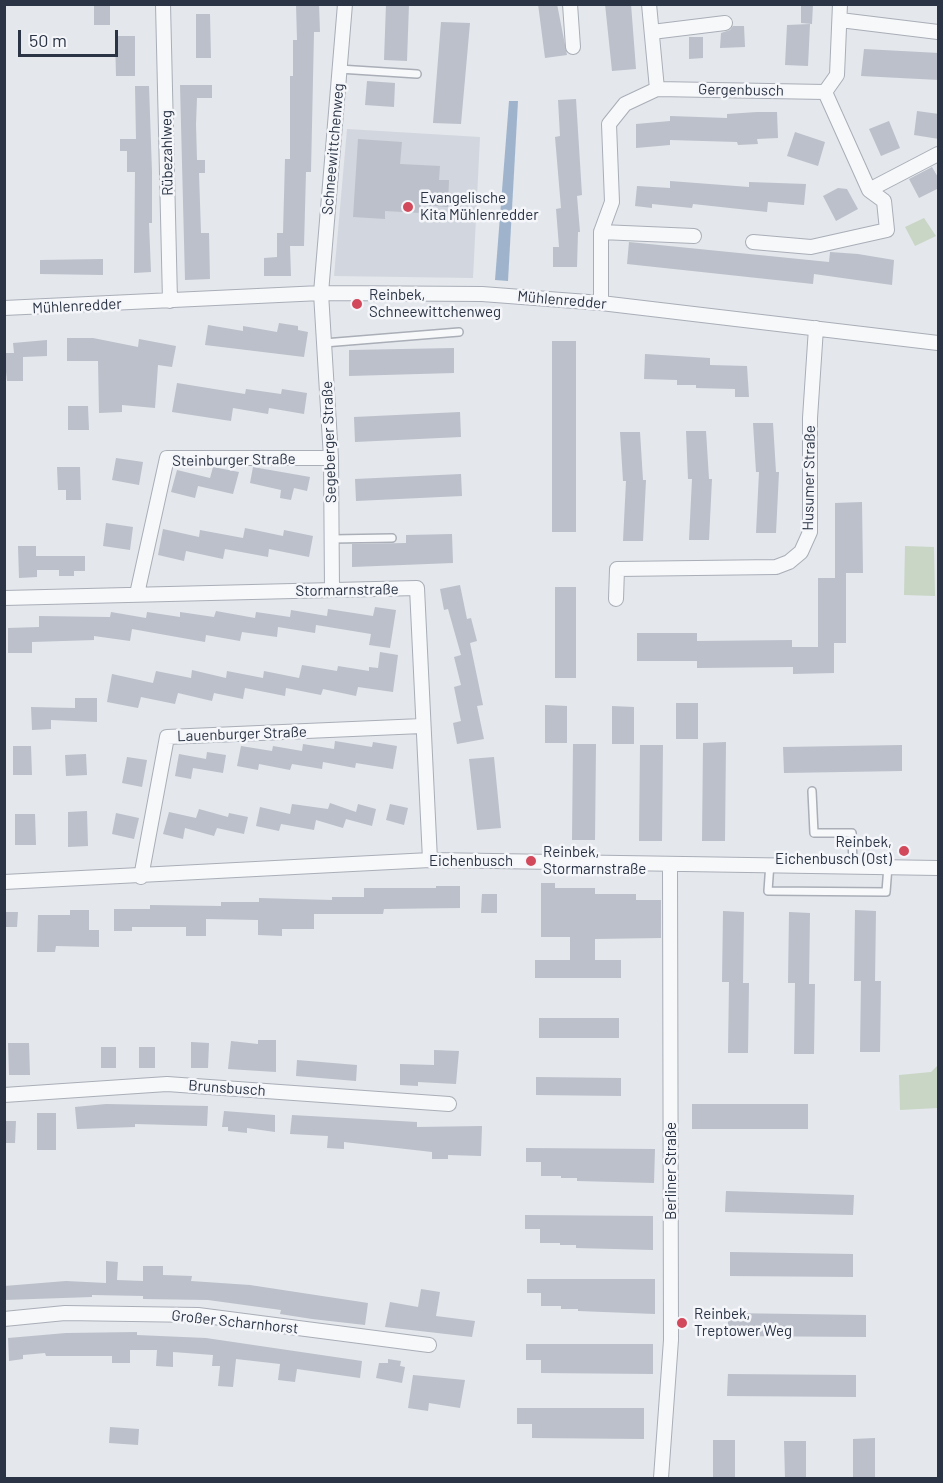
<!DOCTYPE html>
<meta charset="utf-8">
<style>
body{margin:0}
#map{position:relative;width:943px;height:1483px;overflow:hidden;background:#e4e7ec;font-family:Barlow,sans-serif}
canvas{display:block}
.frame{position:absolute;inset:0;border:6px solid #2b3445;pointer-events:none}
.scale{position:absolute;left:18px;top:30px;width:100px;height:27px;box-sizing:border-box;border:3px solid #2b3445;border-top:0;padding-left:8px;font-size:18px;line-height:21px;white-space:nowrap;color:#2b3445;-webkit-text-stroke:4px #f4f6f9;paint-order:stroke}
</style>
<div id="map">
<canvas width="943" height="1483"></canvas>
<div class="frame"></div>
<div class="scale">50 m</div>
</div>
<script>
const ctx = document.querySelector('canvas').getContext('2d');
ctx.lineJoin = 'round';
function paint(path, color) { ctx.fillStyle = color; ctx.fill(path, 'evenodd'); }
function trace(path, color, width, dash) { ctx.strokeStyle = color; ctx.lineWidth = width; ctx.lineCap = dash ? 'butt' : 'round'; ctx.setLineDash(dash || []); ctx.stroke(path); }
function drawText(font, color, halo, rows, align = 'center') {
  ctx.font = font + ' Barlow,sans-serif'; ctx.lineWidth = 5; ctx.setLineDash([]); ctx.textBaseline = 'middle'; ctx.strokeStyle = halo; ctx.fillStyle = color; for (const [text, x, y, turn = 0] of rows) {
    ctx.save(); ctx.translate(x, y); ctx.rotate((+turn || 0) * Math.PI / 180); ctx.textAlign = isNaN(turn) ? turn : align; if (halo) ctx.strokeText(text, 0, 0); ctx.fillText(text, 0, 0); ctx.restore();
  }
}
const built = new Path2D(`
 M347,129L480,137L473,278L334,276Z`);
const green = new Path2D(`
 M924,218L936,236L915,246L905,227Z
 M905,546L934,547L935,596L904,595Z
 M938,1065V1108L900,1110L899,1075L931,1072Z`);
const water = new Path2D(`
 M509,101H518L508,281L495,280Z`);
const building = new Path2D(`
 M94,4H110V25H94Z
 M296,4H319L320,32H314L311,172H306L304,246H290L291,276H264V258L277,257V233H283L285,159H290V76H293V40H297Z
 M386,4H409L407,61L384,60Z
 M538,4H557L567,55L545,58Z
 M605,4H631L636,69L612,71Z
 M801,4H813L812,24L801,23Z
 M196,14H210L211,58H196Z
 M441,22L470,23L461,124L433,123Z
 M810,24L808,66L785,65L787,25Z
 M733,26H744L745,47L720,48L721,33L730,30Z
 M115,36H135V76H116Z
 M689,37H703V58L689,59Z
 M864,49L939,53V80L861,76Z
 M367,81L395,83L394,107L365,105Z
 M180,85H212V98H197L196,124L197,160H205V173H199L201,233H209L210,279L185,280Z
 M135,86H149L152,172V223H149L151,272L134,273L135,172H127V151H120V139H136Z
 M576,99L582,195L577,196L580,232H578L577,267H553V247H559L556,209L561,208L555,137L560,136L558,100Z
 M917,111L939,114V139L914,135Z
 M757,112H777L778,138L757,139L758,144L738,145L737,142L670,140V145L636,148V124L670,121V116L727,118V114Z
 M889,121L900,148L881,156L869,129Z
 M795,132L825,142L818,166L787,156Z
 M358,139L402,142L400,164L440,166L439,180H449L448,207L421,205V213L385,211V219L353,217Z
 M932,167L939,179V188L919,198L909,179Z
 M670,181L749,187V182L806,184L804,205L768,202L767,212L693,204L692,208L652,204V208L635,206L637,186L670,188Z
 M838,188L847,189L858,209L836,221L823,196Z
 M629,242L829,262L830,252L858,254L894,260L892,285L814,274L813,284L627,264Z
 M103,259V275L40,274V260Z
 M279,323L298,326V330L308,332L304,357L205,345L208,325L243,331V326L277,332Z
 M67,338H93L138,347L139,339L176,346L172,367L158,365L155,408L122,405V412L99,413L98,361H67Z
 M47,340V356L23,357V381H7L4,353H14L13,343Z
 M552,341H576V532H552Z
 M454,348V373L349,376V350Z
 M645,354L710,358V365L747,366L749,397H735V389L696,388V385H677V380L644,379Z
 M177,383L245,394L246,389L281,394L282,389L307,393L304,414L269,408L268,414L233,408L231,421L172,412Z
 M68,406H88L89,430H68Z
 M460,412L461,437L355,442L354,417Z
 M753,423H773L776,472H779L776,533H756L759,472H756Z
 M686,431H706L709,479H712L709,540H689L692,479H688Z
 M620,432H640L643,480H646L643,541H623L626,481H623Z
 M116,458L143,462L139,485L112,480Z
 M57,467H80L81,500H66V490H58Z
 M213,467L239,472L233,494L198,486L195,498L171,492L177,470L210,478Z
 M253,467L310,477L307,491L294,488L291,500L280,498L281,490L250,483Z
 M461,474L462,496L356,501L355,479Z
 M862,502L863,573H846V643H834V673L793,674V667L697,668V661H637V633H697V641L792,640V647H818V578H835V503Z
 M106,523L133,527L130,550L103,546Z
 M245,528L283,536L284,530L313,536L309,557L269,549L268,557L225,549L223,559L186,551L184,561L158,555L163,529L199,537L200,530L243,538Z
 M452,534L453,563L352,567V544L406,543V535Z
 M18,546H36V556H85V571H74V576H59V570H37V577L19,578Z
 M460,585L467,619L471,618L477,641L470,643L483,705L477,706L484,739L457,744L453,723L461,721L454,687L461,685L454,657L461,655L448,609L444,610L440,589Z
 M555,587H576V678H555Z
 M375,607L396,610L390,648L369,645L371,634L316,625L315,633L278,627L277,637L242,632L240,641L206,635L205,642L132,629L130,641L94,636V640L32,642V653H8V628L39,627V616L110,617L111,612L146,618L147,612L180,617V612L214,617L216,611L255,618L256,612L290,617L291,610L327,616L328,609L373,616Z
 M380,652L398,655L393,692L358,687L356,696L323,689L321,695L286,688L285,696L245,688L243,699L214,693L212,701L178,693L175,704L141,697L138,708L107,702L112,674L153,683L156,671L191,678L192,670L226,678L227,671L263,678L264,671L299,678L302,665L337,671L338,666L369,671V667L378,668Z
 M75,698H97V722L51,720V729L32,730L31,707L75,708Z
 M676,703H698V739H676Z
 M545,705L567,706V743H545Z
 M612,706L634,707V744H612Z
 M335,741L372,747L373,742L397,746L393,769L356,763L355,768L323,762L322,769L292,764L290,770L259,764L258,770L237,766L241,746L272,751L273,746L302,751L303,744L334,749Z
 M726,742L725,841H702L703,743Z
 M573,744H596L595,840H572Z
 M640,745H663L662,841H639Z
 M902,745V771L784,773L783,747Z
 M13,746H31L32,775H13Z
 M207,752L226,755L223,773L193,768L191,779L175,776L179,754L206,759Z
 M86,754L87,775L66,776L65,755Z
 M127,757L147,760L142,787L122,783Z
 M494,757L501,828L477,830L469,759Z
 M330,803L356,812L358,804L376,809L372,826L346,819L343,828L316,820L314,830L281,824L279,831L256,826L260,807L290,814L292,804L328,809Z
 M390,804L408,808L404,825L386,820Z
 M199,809L228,817L229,813L248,817L244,834L217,828L214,836L185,828L183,839L163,834L169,812L196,818Z
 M87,811L88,846L68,847V812Z
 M116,813L139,818L134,839L112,834Z
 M15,814H35L36,845H15Z
 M541,883H555V888H595V894H636V900H661V938L595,939V960H621V978H535V960H570V937H541Z
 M436,886H460V908L384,909L383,914H314V929H282V936L258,935V920L206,919V936H186V927H132V931H114V909H150V905L221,906V902H259V898L332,900V897H364V888H436Z
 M482,894H497V913H481Z
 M70,910H89V930H99V947L56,946L55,952H37L38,915H70Z
 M855,910L876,911L875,981H881L880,1052H860L861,981H854Z
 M723,911L744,912L743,983H749L748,1053H728L729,982H722Z
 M4,912H18L17,927H4Z
 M789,912L810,913L809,984H815L814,1054H794L795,983H788Z
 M539,1018H619V1038H539Z
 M258,1040H276V1072L228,1069L231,1041L258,1044Z
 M191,1042L209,1043L208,1068H191Z
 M8,1043H29L30,1075H9Z
 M101,1047H116V1068H101Z
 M139,1047H155V1068H139Z
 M434,1050L459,1051L456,1084L418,1082V1086L400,1085V1064L434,1065Z
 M297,1060L357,1065L356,1081L296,1076Z
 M536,1077L621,1078V1096L536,1095Z
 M106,1104L208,1106L207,1126L135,1124V1127L77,1129L75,1107Z
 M692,1104H808V1129H692Z
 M224,1111L275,1115V1132L247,1128V1133L228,1131V1127H222Z
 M37,1113H56V1150H37Z
 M292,1115L417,1122V1127L482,1126L481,1156L448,1155V1159H432V1152L344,1142V1149L327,1148L328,1136L290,1134Z
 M4,1121H16L15,1143H4Z
 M526,1148L655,1149L654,1183L577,1181V1178H561V1176H541V1162H526Z
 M726,1191L854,1195L853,1215L725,1212Z
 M525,1215L653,1216V1250L576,1248V1245H560V1243H540V1229H525Z
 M730,1252L853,1254V1277L730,1276Z
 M106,1261L118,1262L117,1280L143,1281V1266H163V1275L192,1276L191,1281L250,1285L368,1303L365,1325L312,1319L280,1314L281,1310L208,1300L143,1299V1296L92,1295V1297L4,1300V1286L66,1281L106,1283Z
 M527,1279H655V1314L578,1311V1309H561V1306H541V1293H527Z
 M421,1289L440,1292L436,1316L475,1321L472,1337L385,1327L390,1302L418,1307Z
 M728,1313L866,1315V1337L728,1336Z
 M137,1332V1335L206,1338L362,1361L360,1378L297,1369L295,1382L278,1380L280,1364L236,1359L233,1387L218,1386L220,1366H212L213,1355L173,1352V1367L156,1366L157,1350H130V1363H112V1356H46L45,1353L23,1355V1359L9,1361L8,1338L66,1333Z
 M526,1344H653V1374L541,1373V1360H526Z
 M388,1359L401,1361L400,1366L405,1367L402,1383L376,1378L379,1363H388Z
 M728,1374L856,1375V1397L727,1396Z
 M413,1375L465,1380L460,1408L429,1403L428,1411L408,1408Z
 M517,1408H644V1439L532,1438V1424H517Z
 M110,1427L139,1429L138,1445L109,1443Z
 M875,1438V1479H853V1439Z
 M713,1440H735V1479H713Z
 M784,1441H806V1479H785Z`);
const lane = new Path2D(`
 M339,69L417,74
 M324,343L459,332
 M332,539L392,538
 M812,791L814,833H852L853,865
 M770,863L768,891L886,892L888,866`);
const street = new Path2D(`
 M163,4L170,301
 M570,4L573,47
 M649,4L657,89
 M840,20L938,32
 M652,32L725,23
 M869,190L938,154
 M601,232L694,236
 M753,242L811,247L887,230L884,201L869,190L825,92
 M601,303V232L612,202L609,124L625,104L657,89L825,92L837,75L840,4
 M4,308L321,293L482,294L601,303L938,343
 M332,590L331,458L321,293L345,4
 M137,594L167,458H331
 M4,598L417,588L430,860
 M616,599L617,569L776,567L789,562L801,552L810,532V418L816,328
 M141,877L167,737L422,726
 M4,882L430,860L938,868
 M4,1095L167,1084L449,1104
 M4,1319L65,1313L198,1315L429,1345
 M661,1478L671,1340L670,864`);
const markers = [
 [408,207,6,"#d1495b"],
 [357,304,6,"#d1495b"],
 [904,851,6,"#d1495b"],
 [531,861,6,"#d1495b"],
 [682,1323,6,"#d1495b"]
];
const streetNames = [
 ["Gergenbusch",741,90,1],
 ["Schneewittchenweg",333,149,-85],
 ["Rübezahlweg",167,153,-91],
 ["Mühlenredder",562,300,5],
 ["Mühlenredder",77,306,-3],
 ["Segeberger Straße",329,442,-92],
 ["Steinburger Straße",234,460,-1],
 ["Husumer Straße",809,478,-89],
 ["Stormarnstraße",347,590,-1],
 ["Lauenburger Straße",242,734,-2],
 ["Eichenbusch",471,861],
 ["Brunsbusch",227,1088,4],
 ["Berliner Straße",671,1171,-90],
 ["Großer Scharnhorst",235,1322,6]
];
const poiNames = [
 ["Evangelische",420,198],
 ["Kita Mühlenredder",420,215],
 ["Reinbek,",369,295],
 ["Schneewittchenweg",369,312],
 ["Reinbek,",892,842,"right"],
 ["Eichenbusch (Ost)",892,859,"right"],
 ["Reinbek,",543,852],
 ["Stormarnstraße",543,869],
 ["Reinbek,",694,1314],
 ["Treptower Weg",694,1331]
];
paint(built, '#d2d6de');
paint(green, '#c9d6c5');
paint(water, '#9fb4cc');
paint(building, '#bbc0ca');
trace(lane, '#a9aeb7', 10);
trace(street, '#a9aeb7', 16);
trace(lane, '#f7f8fa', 7);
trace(street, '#f7f8fa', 14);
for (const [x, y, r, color] of markers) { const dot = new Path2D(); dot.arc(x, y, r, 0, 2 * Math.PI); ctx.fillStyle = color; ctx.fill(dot); trace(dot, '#f4f6f9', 2); }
drawText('15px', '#2b3445', '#f4f6f9', streetNames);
drawText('15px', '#2b3445', '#f4f6f9', poiNames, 'left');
</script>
